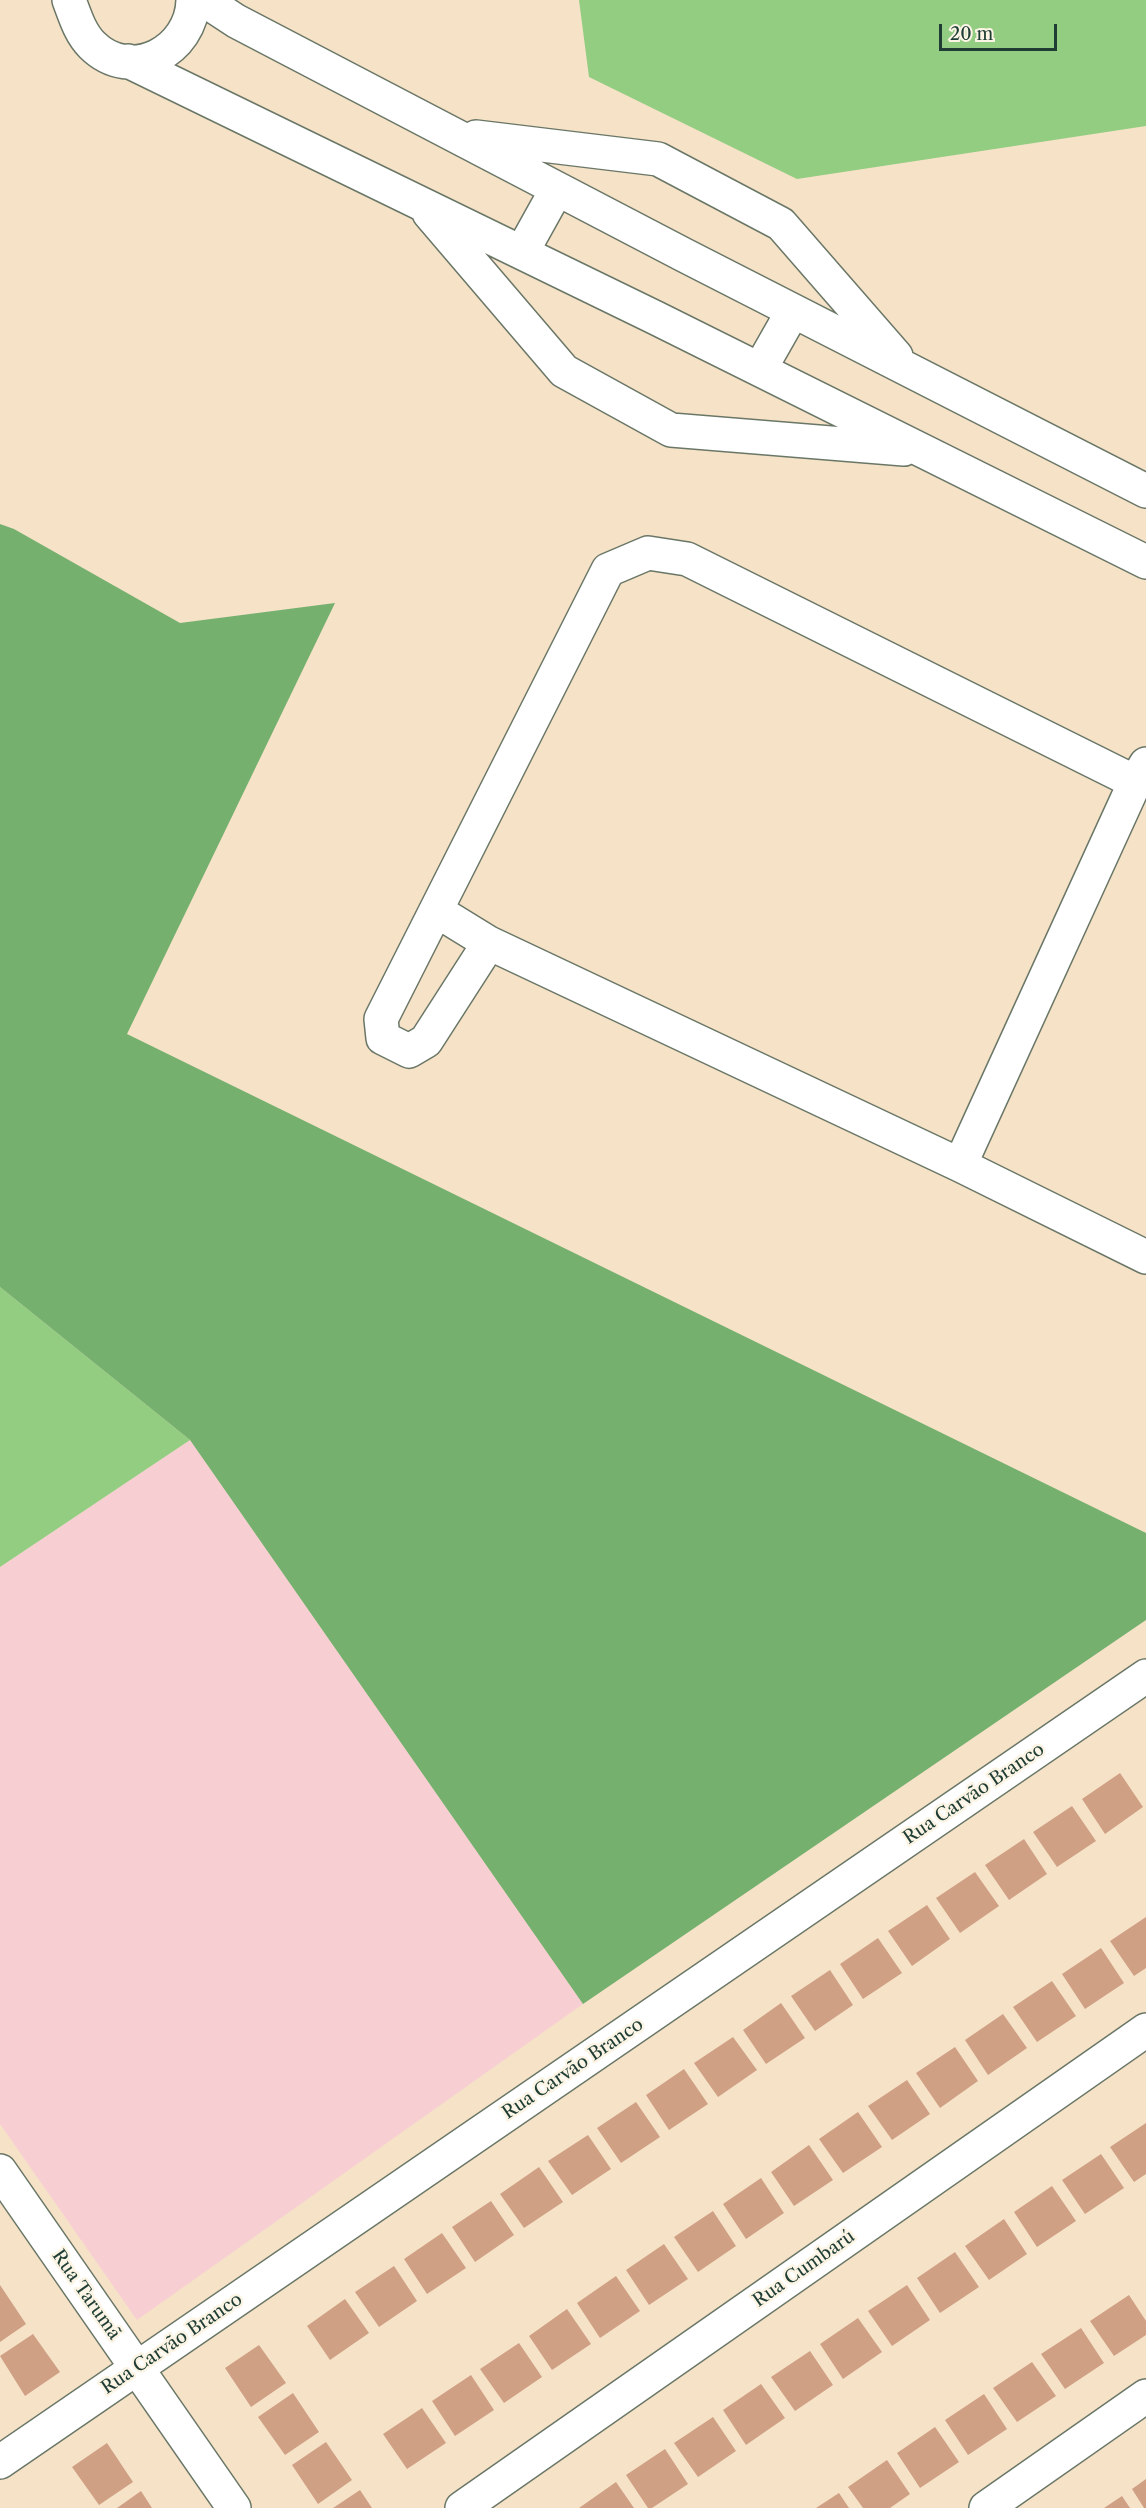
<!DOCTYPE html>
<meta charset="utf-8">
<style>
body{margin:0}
#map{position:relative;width:1146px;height:2508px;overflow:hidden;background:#f5e2c7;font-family:"Libre Caslon Text",serif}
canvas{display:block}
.scale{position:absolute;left:939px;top:24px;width:118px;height:27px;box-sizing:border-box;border:3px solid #1f3d34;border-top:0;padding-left:8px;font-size:18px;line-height:21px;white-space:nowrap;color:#1f3d34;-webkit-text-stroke:4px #fcf5e5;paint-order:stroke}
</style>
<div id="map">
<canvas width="1146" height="2508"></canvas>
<div class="scale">20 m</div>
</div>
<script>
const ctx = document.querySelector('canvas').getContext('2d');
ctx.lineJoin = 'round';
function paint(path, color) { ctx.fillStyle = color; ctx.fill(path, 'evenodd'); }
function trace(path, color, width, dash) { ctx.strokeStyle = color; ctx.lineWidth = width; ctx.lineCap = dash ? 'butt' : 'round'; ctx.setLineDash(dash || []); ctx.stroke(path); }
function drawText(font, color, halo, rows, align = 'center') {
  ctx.font = font + ' "Libre Caslon Text",serif'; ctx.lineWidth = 5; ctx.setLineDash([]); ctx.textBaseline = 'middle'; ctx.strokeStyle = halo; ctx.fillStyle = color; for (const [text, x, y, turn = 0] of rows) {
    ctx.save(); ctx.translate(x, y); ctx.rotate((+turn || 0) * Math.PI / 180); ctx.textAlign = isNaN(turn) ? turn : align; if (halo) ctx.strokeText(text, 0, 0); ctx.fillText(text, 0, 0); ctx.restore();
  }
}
const built = new Path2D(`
 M190,1440L583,2004L137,2320L0,2124V1567Z`);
const green = new Path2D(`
 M579,0H1146V126L797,179L589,77Z
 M0,1287L190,1440L0,1567Z`);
const forest = new Path2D(`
 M0,524L14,529L180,623L335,603L127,1034L1146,1533V1620L583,2004L190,1440L0,1287Z`);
const building = new Path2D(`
 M1120,1773L1143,1807L1105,1834L1082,1799Z
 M1072,1806L1096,1841L1057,1867L1033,1832Z
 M1024,1839L1047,1874L1009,1900L985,1865Z
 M975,1872L999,1906L960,1933L936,1898Z
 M927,1905L950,1939L912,1966L888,1931Z
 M1146,1917V1968L1134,1976L1110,1941Z
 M878,1938L902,1973L863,1999L840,1964Z
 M1101,1948L1124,1983L1085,2009L1062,1974Z
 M830,1970L853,2005L815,2031L791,1996Z
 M1052,1981L1076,2016L1037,2042L1013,2007Z
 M781,2003L805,2038L766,2064L743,2030Z
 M1003,2014L1027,2048L988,2075L965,2040Z
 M733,2037L757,2070L718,2097L694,2063Z
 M955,2047L978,2081L940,2108L916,2073Z
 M684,2069L708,2104L669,2130L646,2095Z
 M907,2080L930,2114L892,2140L868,2106Z
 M636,2102L660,2137L621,2163L597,2128Z
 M858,2112L882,2147L843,2173L819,2139Z
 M1146,2123V2174L1134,2182L1110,2147Z
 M588,2135L611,2169L572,2195L548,2161Z
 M809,2145L833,2180L794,2206L771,2172Z
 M1101,2154L1124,2188L1085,2214L1062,2180Z
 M539,2167L563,2202L524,2228L500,2194Z
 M761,2178L784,2213L746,2239L723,2204Z
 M1052,2186L1076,2221L1037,2247L1014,2212Z
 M491,2201L514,2235L475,2262L452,2227Z
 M713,2211L736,2246L698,2272L674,2237Z
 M1004,2219L1027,2254L989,2280L965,2246Z
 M442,2233L466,2268L427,2294L404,2259Z
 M664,2244L688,2279L649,2305L626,2270Z
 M955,2252L979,2287L940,2313L917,2278Z
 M394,2266L417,2301L379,2327L355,2292Z
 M616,2276L640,2311L600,2338L577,2303Z
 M0,2285L26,2324L0,2342Z
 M907,2285L930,2320L892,2346L868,2311Z
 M1129,2295L1146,2321V2335L1114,2356L1090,2321Z
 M345,2299L369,2333L330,2360L307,2326Z
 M567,2309L591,2344L552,2370L529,2336Z
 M858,2318L882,2352L843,2379L820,2344Z
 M1081,2328L1104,2363L1065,2389L1041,2354Z
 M33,2334L60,2372L25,2396L0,2356Z
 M519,2343L542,2377L504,2403L480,2369Z
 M259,2345L286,2383L251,2407L225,2368Z
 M810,2351L833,2385L795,2411L771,2377Z
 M1032,2362L1056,2396L1017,2422L993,2388Z
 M471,2375L494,2410L455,2436L432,2401Z
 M761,2384L785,2418L746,2445L723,2410Z
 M293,2393L319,2432L285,2455L258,2417Z
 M984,2394L1007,2429L968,2455L945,2420Z
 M422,2408L446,2443L407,2469L383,2434Z
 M713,2417L736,2451L698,2477L674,2443Z
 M935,2427L959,2462L920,2488L897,2453Z
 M326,2442L352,2480L318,2504L292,2465Z
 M107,2443L133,2482L99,2505L72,2467Z
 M665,2449L688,2484L652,2508H648L626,2475Z
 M887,2460L910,2494L890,2508H863L848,2487Z
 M1146,2479V2508H1144L1132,2489Z
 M616,2482L634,2508H579Z
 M360,2490L372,2508H333Z
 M141,2491L152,2508H117Z
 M839,2493L849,2508H816Z
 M1122,2496L1130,2508H1104Z`);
const minor = new Path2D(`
 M69,0C75,16 80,33 92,45C131,84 192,51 193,0
 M204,0L236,21L684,255L1146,491
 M128,61L656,318L1146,562
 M476,137L658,159L781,224L896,356
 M429,213L564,371L671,430L904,449
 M522,252L557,189
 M760,369L793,311
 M437,911L489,943L960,1165L1146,1257
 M489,943L426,1041L409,1051L383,1038L381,1019L608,570L648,553L687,559L1135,782
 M960,1165L1135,782L1146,764
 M0,2171L234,2508
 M0,2462L1146,1676
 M462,2508L1146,2030
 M986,2508L1146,2396`);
const streetNames = [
 ["Rua Carvão Branco",974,1794,-34],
 ["Rua Carvão Branco",573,2069,-34],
 ["Rua Cumbarú",804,2269,-35],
 ["Rua Tarumã",86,2295,55],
 ["Rua Carvão Branco",172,2344,-34]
];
paint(built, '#f7cfd3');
paint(green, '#92cd81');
paint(forest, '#75b06f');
paint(building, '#d0a085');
trace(minor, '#6a7767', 36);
trace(minor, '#fff', 33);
drawText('18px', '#1f3d34', '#fcf5e5', streetNames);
</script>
